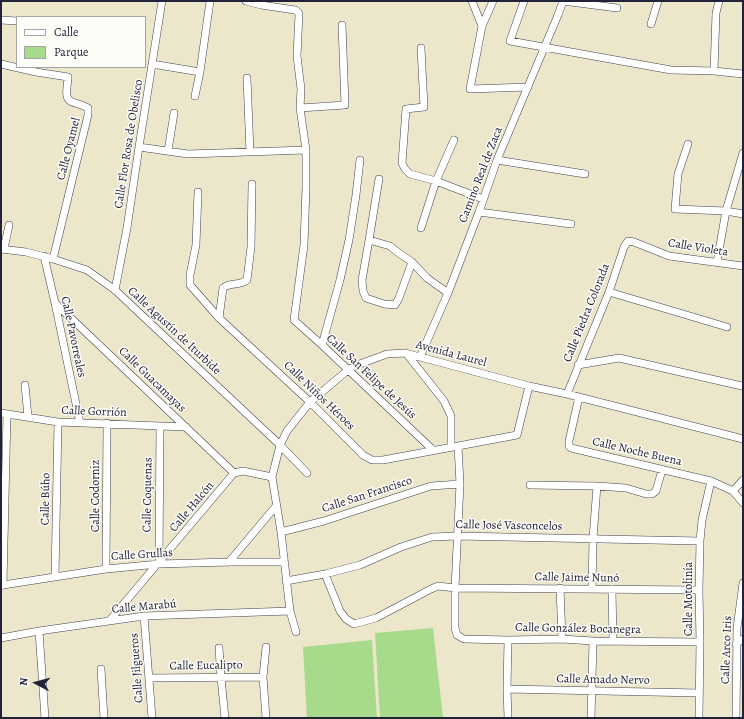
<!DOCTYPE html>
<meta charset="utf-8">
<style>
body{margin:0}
#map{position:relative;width:744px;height:719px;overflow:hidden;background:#ece7ca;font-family:Alegreya,serif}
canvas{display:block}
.frame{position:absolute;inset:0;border:2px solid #22223b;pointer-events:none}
.legend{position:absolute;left:16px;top:16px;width:130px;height:52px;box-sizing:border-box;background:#fdfcf7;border:1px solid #a5a5ac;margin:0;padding:5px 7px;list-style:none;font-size:12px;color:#22223b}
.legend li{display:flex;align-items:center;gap:8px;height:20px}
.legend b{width:20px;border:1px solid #a5a5ac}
.north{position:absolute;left:16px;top:663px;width:40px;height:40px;-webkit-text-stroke:3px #fdfcf7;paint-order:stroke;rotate:276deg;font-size:11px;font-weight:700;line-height:16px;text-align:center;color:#22223b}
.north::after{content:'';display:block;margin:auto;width:14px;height:18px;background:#22223b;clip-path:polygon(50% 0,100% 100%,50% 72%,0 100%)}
</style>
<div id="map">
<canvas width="744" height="719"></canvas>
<div class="frame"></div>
<ul class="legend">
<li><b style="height:5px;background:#fff"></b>Calle</li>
<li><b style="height:11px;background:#a7db8b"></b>Parque</li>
</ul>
<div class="north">N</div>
</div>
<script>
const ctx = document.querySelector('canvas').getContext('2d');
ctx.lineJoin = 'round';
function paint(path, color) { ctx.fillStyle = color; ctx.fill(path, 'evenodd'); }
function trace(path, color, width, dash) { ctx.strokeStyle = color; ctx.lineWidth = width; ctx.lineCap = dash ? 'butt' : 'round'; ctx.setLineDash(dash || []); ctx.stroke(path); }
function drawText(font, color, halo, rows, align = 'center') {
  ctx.font = font + ' Alegreya,serif'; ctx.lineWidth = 3; ctx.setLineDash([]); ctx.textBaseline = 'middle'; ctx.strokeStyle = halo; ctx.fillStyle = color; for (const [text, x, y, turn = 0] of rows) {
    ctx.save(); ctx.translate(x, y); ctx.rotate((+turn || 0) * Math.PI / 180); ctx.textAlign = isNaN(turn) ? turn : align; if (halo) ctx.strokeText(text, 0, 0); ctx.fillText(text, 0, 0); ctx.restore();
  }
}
const green = new Path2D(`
 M433,628L443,718H380L375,633Z
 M372,640L377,718H307L303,647Z`);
const street = new Path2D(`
 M246,1L261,5L295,10L298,12L299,14L297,56L301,89L300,108L306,150V187L304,245L294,320L322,345L433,450
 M472,1L482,26L470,89L528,87
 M524,1L510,41L671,70L714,71L743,74
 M1,20L17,21
 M651,24L658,1
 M482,26L493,1
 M421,48L424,107L406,109L402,163L405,169L410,174L436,181L483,199
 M1,64L36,72L68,77C68,85 63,99 72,102C78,104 83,105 88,108V115L53,259
 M152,64L200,72
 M714,71L716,13L719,1
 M247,78L250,152
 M195,96L200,72L210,1
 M300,108L345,105L342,25
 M688,144L678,174L675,209L726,211L743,214
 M139,147L188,154L306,150
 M168,151L174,113
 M497,160L585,174
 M379,179L369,240L390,246L396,251L412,262L427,278L448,293
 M198,192L196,245L190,275V285L219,318L310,402L363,455L372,460H383L517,435L529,386
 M479,212L571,224
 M421,228L436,181L454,140
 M369,240L362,280L363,291L366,298L384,304L395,305L399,298L412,262
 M1,249L26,252L53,259L87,270L115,290L280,445L307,473
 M4,249L9,225
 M44,256L55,303L80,423
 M717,262L726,211L743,153
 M115,290L127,228L139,147L162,1
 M609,292L727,327
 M55,303L234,473
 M219,318L223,288C230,282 240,286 247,280L251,247L252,184
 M322,345L340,280L349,240L356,195L360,160
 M406,353L444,401L451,416V447
 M420,357L448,293L479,212L497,160L558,15L563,1L617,8
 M578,365L619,358L742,386
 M25,385L28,417
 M567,394L609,292L624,247L628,241L634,242L669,256L743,266
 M579,397L569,441V446L571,448L711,481L733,491L743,503
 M1,413L58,422L186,427
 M458,446L460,484L455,588V628L457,635L464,639L508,640L562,639L593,641L700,642
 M530,485L597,486L626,488L646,494H652L656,491L662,470
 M733,491L743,480
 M281,532L324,521L431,486L460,484
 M229,562L276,506
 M159,564L160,426
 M106,569L107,423
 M325,574L340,611L346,619L354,624L376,618L431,589L438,586L455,588L699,590
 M55,577L58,422
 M286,581L325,574L360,565L401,547L432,537L457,536L700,541
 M3,585L106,569L159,564L229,562H284
 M1,586L3,585L7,414
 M560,588L562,639
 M592,589L593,538L597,486
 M612,589L613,641
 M144,616L152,718
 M110,620L234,473L243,471L272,477
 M39,631L45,718
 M296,632L290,611L281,532L272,477L280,445L287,431L310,402L348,370L357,365L387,354L405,353L529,386L567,394L743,439
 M1,638L39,631L144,616L290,611
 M736,644L743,639
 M266,647L263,677L266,718
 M219,648L221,678L225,718
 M101,669L104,718
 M149,678L263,677
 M507,689L699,693
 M508,718L507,689L508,640
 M591,718L593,641
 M699,718L700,642L699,590L700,541L702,520L711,481
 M736,718L737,628L743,583`);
const streetNames = [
 ["Calle Flor Rosa de Obelisco",129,144,-81],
 ["Calle Oyamel",69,149,-76],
 ["Camino Real de Zaca",481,175,-69],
 ["Calle Violeta",698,248,9],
 ["Calle Piedra Colorada",587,313,-68],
 ["Calle Agustín de Iturbide",174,331,43],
 ["Calle Pavorreales",73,337,78],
 ["Avenida Laurel",451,354,15],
 ["Calle San Felipe de Jesús",371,377,43],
 ["Calle Guacamayas",152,380,44],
 ["Calle Niños Héroes",319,396,44],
 ["Calle Gorrión",94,412,2],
 ["Calle Noche Buena",637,452,13],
 ["Calle Coquenas",148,495,-89],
 ["Calle San Francisco",367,495,-18],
 ["Calle Codorniz",96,496,-90],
 ["Calle Búho",46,499,-89],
 ["Calle Halcón",192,507,-50],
 ["Calle José Vasconcelos",509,526,1],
 ["Calle Grullas",142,555,-4],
 ["Calle Jaime Nunó",577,578,1],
 ["Calle Motolinía",689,599,-90],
 ["Calle Marabú",144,607,-5],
 ["Calle González Bocanegra",578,629,1],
 ["Calle Arco Iris",727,650,-88],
 ["Calle Eucalipto",206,666,-1],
 ["Calle Jilgueros",137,668,-94],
 ["Calle Amado Nervo",603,680,1]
];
paint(green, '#a7db8b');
trace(street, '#404050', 8);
trace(street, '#fff', 7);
drawText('12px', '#22223b', '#fdfcf7', streetNames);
</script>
